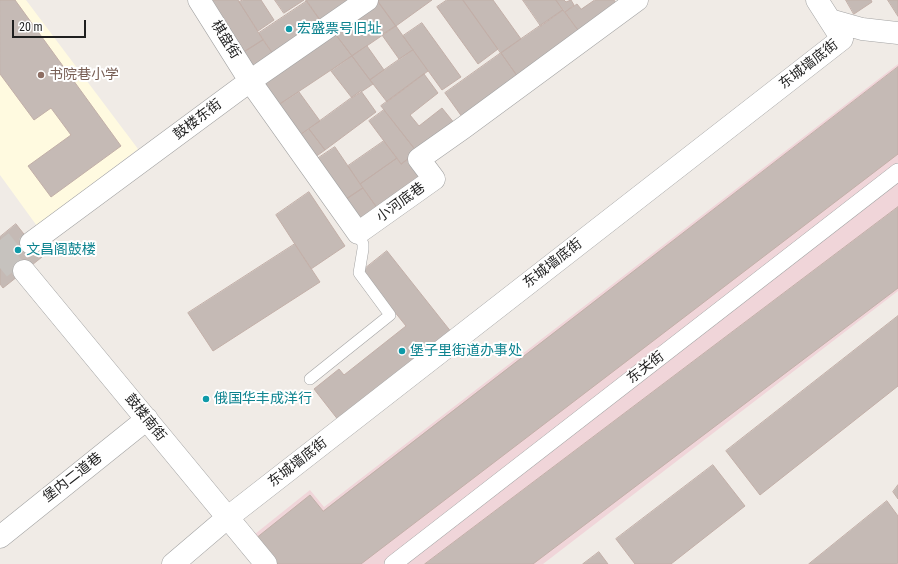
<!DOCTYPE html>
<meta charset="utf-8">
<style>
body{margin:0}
#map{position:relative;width:898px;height:564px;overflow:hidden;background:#f0ebe6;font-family:"Roboto Condensed",sans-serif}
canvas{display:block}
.scale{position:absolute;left:12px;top:20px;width:74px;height:18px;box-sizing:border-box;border:2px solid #1f1f1f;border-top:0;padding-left:5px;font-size:12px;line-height:14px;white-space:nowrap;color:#1f1f1f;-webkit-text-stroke:3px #fff;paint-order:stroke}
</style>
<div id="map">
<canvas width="898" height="564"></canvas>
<div class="scale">20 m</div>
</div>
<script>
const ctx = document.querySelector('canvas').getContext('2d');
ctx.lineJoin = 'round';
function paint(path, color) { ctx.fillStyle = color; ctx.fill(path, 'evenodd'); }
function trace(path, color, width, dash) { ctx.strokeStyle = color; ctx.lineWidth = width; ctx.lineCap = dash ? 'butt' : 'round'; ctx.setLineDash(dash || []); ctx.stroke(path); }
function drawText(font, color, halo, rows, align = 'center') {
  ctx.font = font + ' "Roboto Condensed","Noto Sans SC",sans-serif'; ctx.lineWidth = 4; ctx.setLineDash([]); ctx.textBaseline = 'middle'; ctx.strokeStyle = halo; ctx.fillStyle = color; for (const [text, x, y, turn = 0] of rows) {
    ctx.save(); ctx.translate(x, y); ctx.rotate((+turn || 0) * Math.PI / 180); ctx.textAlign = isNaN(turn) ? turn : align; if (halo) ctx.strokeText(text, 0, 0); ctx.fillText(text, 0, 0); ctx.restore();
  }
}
const commercial = new Path2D(`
 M898,64V291L543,564H271L250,538L310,490L324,507Z`);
const education = new Path2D(`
 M0,0H26L138,149L37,226L0,175Z`);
const building = new Path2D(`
 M0,0H15L121,146L51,197L28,166L71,135L51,108L34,120L0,74Z
 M206,0H238L263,40L241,54Z
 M243,0H261L274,20L258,31L239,2Z
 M275,0H304L284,13Z
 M306,0H356L323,24Z
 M377,0H432L396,26Z
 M377,0L396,26L352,56L333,31Z
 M447,0H463L498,49L478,64L437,7Z
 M463,0H493L521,39L501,53Z
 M523,0H556L563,10L541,26Z
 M556,0H564L566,2L571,0L574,5L565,12Z
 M595,0H614L618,7L580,33L565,12L577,4L581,9Z
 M846,0H871L872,2L854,14Z
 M888,0H898V16Z
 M307,1L323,24L275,57L259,33Z
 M563,10L580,33L520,80L501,53Z
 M422,23L461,77L442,90L403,36Z
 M396,26L413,50L399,59L382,35Z
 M333,31L352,56L277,106L259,82Z
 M263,40L275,57L253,72L241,54Z
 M367,46L384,70L370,80L352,56Z
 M413,50L428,71L387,102L370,80Z
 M501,53L520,80L465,121L445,93Z
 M352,56L373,84L352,98L331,71Z
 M898,67V154L361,564H274L255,539L310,495L323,511Z
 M424,74L438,93L410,115L419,126L442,108L455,124L417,152L381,106Z
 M361,91L376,112L325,150L309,129Z
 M299,92L320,121L300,135L277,106Z
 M384,110L417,152L401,164L369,121Z
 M309,129L325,150L311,160L295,139Z
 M384,141L397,158L360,184L348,166Z
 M335,147L363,188L345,200L317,159Z
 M412,156L428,179L380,212L360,184L397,158L401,164Z
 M363,188L380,212L362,225L345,200Z
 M309,192L345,246L311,269L276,215Z
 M898,207V288L533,564H425Z
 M16,224L42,257L3,288L0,284V237Z
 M295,244L320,282L213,351L188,313Z
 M387,251L452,333L339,421L314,389L339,369L344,375L406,326L362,271Z
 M898,316V386L760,495L726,451Z
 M713,465L745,506L671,564H635L616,539Z
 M898,485V499L893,492Z
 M887,501L898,516V563L896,564H809Z
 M599,552L608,564H583Z`);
const minorTunnel = new Path2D(`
 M0,240L22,268
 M0,268L31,243`);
const service = new Path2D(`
 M310,379L390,315L359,273L363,249V244L358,233`);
const pedestrian = new Path2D(`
 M393,564L898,172`);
const minor = new Path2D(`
 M199,0L250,81L358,233L434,179L419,159L463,128L637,0
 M830,20L862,29L898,33
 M31,243L250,81L367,0
 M24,271L266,564
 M0,537L147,419
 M173,564L227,518L842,39L817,0`);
const markers = [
 [289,29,4,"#0f9aa8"],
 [41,75,4,"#8d6e63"],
 [18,250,4,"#0f9aa8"],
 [402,351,4,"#0f9aa8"],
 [206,399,4,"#0f9aa8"]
];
const cultureNames = [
 ["宏盛票号旧址",297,29],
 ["文昌阁鼓楼",26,250],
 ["堡子里街道办事处",410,351],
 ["俄国华丰成洋行",214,399]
];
const streetNames = [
 ["棋盘街",225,40,58],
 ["东城墙底街",809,65,-38],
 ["鼓楼东街",198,120,-37],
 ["小河底巷",401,203,-36],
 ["东城墙底街",553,264,-38],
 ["东关街",646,368,-38],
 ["鼓楼南街",145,418,51],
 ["东城墙底街",298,463,-38],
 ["堡内二道巷",73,478,-38]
];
const educationNames = [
 ["书院巷小学",49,75]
];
paint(commercial, '#f0d5d9');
paint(education, '#fffae0');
paint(building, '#c5bab5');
trace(building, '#c2afa8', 1);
trace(minorTunnel, '#c6c2be', 22, [22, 11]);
trace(service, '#a3a3a3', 12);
trace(pedestrian, '#a3a3a3', 18);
trace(minor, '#a3a3a3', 23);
trace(service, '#fff', 11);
trace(pedestrian, '#fff', 17);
trace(minor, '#fff', 22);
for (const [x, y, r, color] of markers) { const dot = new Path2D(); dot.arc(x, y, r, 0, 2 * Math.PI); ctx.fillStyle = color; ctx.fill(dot); trace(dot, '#fff', 1.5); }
drawText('14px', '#0d838f', '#fff', cultureNames, 'left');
drawText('14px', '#1f1f1f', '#fff', streetNames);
drawText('14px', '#785e54', '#fff', educationNames, 'left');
</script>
